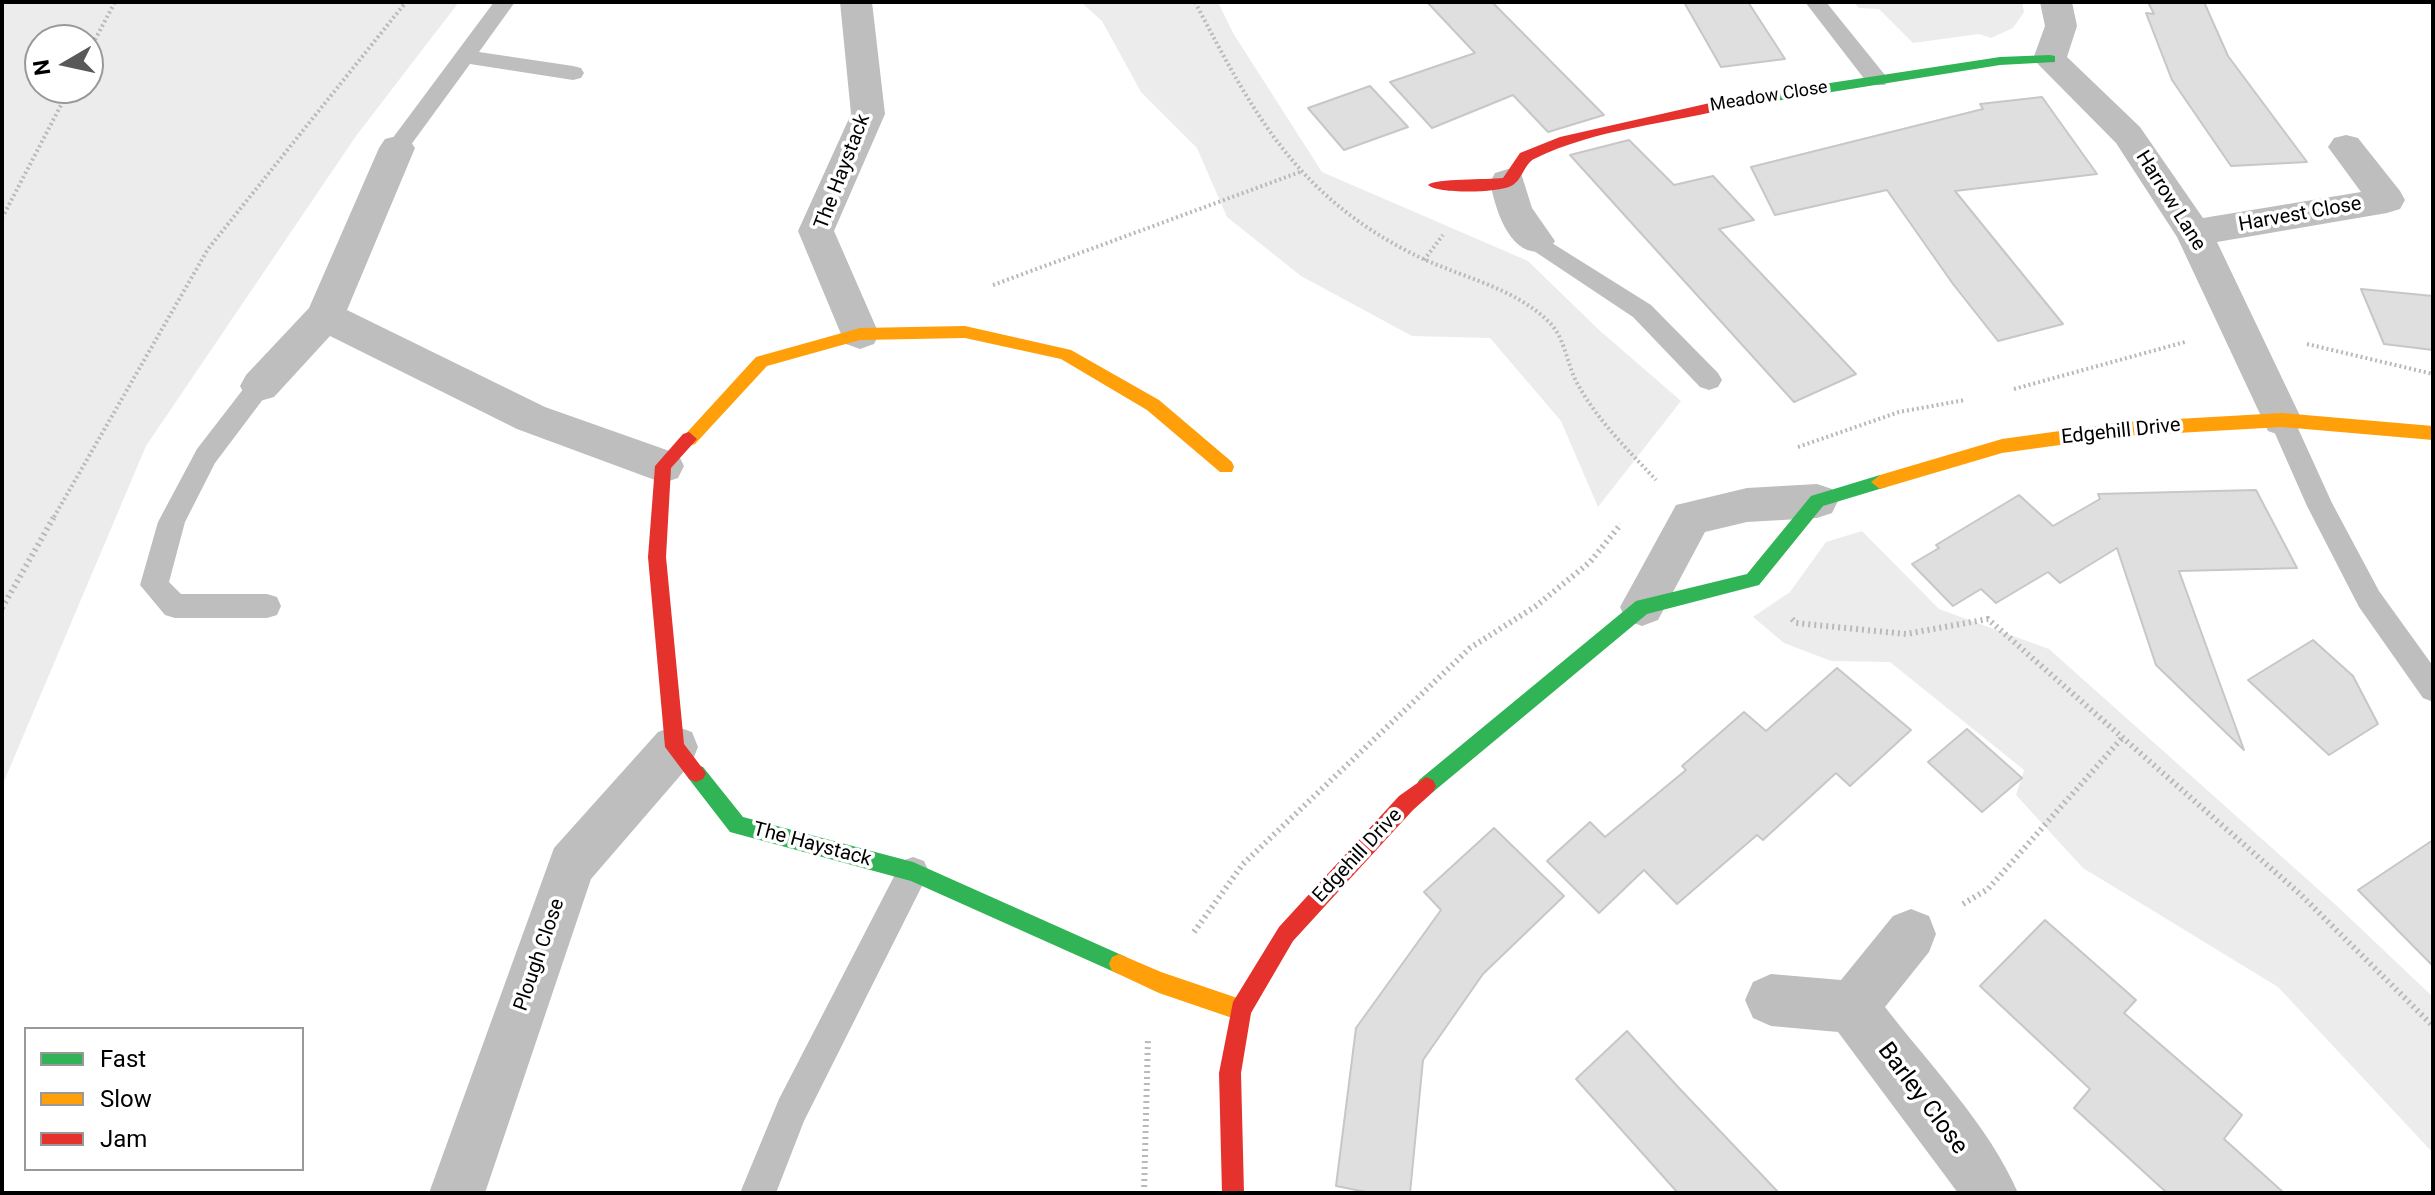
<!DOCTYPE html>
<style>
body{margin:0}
#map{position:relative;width:2435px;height:1195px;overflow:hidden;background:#fff;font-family:Roboto,sans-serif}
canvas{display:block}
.frame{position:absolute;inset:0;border:4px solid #000;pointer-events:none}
.legend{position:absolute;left:24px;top:1027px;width:280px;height:144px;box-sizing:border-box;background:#fff;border:2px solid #999;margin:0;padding:10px 14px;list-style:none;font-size:24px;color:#000}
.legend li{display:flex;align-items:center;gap:16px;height:40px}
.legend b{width:40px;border:2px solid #999}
.north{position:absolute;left:24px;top:24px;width:80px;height:80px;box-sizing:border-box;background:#fff;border:2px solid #999;border-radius:50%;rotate:261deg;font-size:22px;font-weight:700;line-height:32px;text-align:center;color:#000}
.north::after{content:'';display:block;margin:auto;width:28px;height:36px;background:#595959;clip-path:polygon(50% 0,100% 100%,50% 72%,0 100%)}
</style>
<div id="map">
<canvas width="2435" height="1195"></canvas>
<div class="frame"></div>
<ul class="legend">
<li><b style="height:10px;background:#30b455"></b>Fast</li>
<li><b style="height:10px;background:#ff9f0a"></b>Slow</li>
<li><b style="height:10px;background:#e5322d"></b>Jam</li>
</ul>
<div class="north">N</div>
</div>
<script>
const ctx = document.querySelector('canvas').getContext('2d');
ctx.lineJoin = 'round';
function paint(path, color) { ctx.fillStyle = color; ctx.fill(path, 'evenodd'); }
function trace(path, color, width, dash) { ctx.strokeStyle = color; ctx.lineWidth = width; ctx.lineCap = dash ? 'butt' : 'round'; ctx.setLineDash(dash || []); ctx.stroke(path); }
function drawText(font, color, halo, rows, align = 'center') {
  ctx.font = font + ' Roboto,sans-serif'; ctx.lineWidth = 7; ctx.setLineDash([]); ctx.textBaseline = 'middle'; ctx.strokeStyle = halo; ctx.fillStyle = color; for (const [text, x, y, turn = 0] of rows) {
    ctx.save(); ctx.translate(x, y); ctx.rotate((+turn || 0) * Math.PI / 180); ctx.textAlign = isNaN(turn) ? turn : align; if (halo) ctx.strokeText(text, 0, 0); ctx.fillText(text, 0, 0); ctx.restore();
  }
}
const green = new Path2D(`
 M2,2H459L356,136L146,446L2,786ZM88,40V88H40V40Z
 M1081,2H1218L1233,33L1322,172L1528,261L1598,329L1681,401L1598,507L1561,421L1490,338L1412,336L1301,276L1227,217L1197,148L1141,92L1102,21Z
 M1853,2H2022L2024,12L2013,28L1991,38L1979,34L1913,43L1879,9L1859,8Z
 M1862,531L1939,609L2049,649L2337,906L2433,997V1153L2278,987L2083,868L2016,795L2024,770L1890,662L1831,661L1784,643L1753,617L1790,592L1826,542Z`);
const building = new Path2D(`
 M1427,2H1492L1604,115L1548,132L1513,95L1432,128L1390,82L1475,53Z
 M1684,2H1748L1785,59L1721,67Z
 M2148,2H2204L2228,56L2307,162L2231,166L2172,80L2146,13L2154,14Z
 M1370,86L1408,127L1344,150L1308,108Z
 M2042,97L2097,174L1955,191L2063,324L1998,341L1953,284L1887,190L1775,215L1751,167L1983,109L1980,104Z
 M1629,140L1674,185L1713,176L1754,220L1719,229L1856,374L1794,402L1570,155Z
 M2361,289L2433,296V350L2384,344Z
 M2256,490L2297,568L2179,571L2244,750L2156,665L2117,548L2060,583L2048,572L1996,603L1981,589L1953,606L1912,564L1939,548L1936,545L2019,495L2053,526L2100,499L2098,494Z
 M2313,640L2353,676L2378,724L2329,755L2248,680Z
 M1837,668L1911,730L1850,786L1836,773L1763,840L1757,835L1677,904L1644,870L1599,913L1547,861L1590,822L1605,837L1686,770L1682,766L1744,712L1766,731Z
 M1967,729L2022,778L1982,812L1928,762Z
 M1494,828L1564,896L1483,974L1423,1060L1410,1193H1371L1336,1186L1356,1028L1441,910L1424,892Z
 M2433,840V966L2358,890Z
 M2045,920L2136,1000L2124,1013L2242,1115L2224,1139L2284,1193H2167L2074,1108L2090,1089L1980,986Z
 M1627,1031L1678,1087L1779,1193H1678L1576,1079Z`);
const pathFar1 = new Path2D(`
 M1195,2C1253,113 1296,195 1413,254C1456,276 1512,286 1548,321C1565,337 1566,361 1576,381C1596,419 1627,449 1656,480
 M88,53L115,2
 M2,218L70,88
 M1424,260L1443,235
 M993,285L1300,172
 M2307,344L2433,374
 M2014,389L2185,342
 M1798,447L1899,412L1965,400
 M54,517L208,249L406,2`);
const path = new Path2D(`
 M2,608L55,515
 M1792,619L1796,623L1906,634L1988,619L2299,893L2433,1026
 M1963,904L1988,889L2122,738
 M1194,932L1243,864L1470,648L1536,606L1590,562L1621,524
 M1144,1193L1148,1038`);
const lane = new Path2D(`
 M494,2H515L479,52L573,66L581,68L584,73L581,78L573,80L470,64L405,153H389L386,148L389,143Z
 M1805,2H1826L1885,75L1888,80L1885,85H1869Z
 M1536,233L1651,305L1718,373L1722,380L1718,387L1709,390L1700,387L1633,317L1528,247L1524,241L1528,235Z
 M260,376L269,379L273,386L215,463L185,522L169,582L181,594H267L277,597L281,606L277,615L267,618H175L165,615L140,585L158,522L197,449L251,379Z
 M2282,410L2291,413L2332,503L2379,591L2433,666V702L2423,698L2359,607L2307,506L2269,420L2273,413Z
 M913,857L924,861L929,872L804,1121L776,1193H740L779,1099L902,861Z`);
const street = new Path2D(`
 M840,2H872L885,114L834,231L879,334L874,344L860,349L846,344L841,334L798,231L851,114Z
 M2040,2H2072L2077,26L2067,57L2140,127L2203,218L2361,192L2328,147L2334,138L2346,135L2358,138L2400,191L2405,200L2400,209L2387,213L2217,242L2302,420L2296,431L2282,436L2268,431L2177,237L2116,143L2033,59L2045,26Z
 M397,136L409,139L415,148L347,310L545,407L678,454L684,466L678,478L663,483L517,429L330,336L274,397L260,401L246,397L240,386L246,375L309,308L379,148L385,139Z
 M1508,169L1521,173L1532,208L1555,241L1549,250C1511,262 1496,212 1490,182L1495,173Z
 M1817,484L1832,489L1838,501L1832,513L1817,518L1747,522L1705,532L1658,620L1642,626L1626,620L1620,607L1676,505L1747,488Z
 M675,726L692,732L698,747L692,762L591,879L485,1193H429L554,848L658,732Z
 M1911,909L1929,916L1936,934L1929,952L1885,1007C1929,1064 1990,1127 2018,1193H1958L1838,1032L1771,1026L1753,1018L1745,1000L1753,982L1771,974L1841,980L1893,916Z`);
const fast = new Path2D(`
 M2050,55L2055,56V62L2000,65L1732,108L1725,103L1732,98L2000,57Z
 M1880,475L1889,482L1886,487L1823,506L1759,585L1647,614L1433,792L1426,795L1419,792L1416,786L1419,780L1636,601L1747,574L1811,496Z
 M696,764L703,767L743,817L913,862L1126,957L1129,964L1126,971L1119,974L1112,971L911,881L730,832L689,779L686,773L689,767Z`);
const slow = new Path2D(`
 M965,326L1071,350L1159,400L1232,462L1234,467L1232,472H1220L1147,410L1061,359L965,338L860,340L767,366L695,444L689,446L681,439L756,357L860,328Z
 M2282,413L2433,426V440L2282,427L2125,436L2002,453L1880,489L1871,482L1880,475L2002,439L2125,422Z
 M1119,954L1161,972L1249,1002L1252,1010L1249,1018L1241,1021L1159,993L1112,971L1109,964L1112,957Z`);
const jam = new Path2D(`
 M1732,98L1739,103L1737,106C1671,124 1596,128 1534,159C1524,164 1522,181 1511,186C1498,193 1437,194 1428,185C1435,178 1488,180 1503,178L1520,153L1560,137Z
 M689,432L697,439L671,468L666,557L684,744L706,773L703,779L696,782L689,779L665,747L648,557L655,466L683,434Z
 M1426,777L1433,780L1436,786L1433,792L1413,810L1293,941L1251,1013L1241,1073L1244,1193H1222L1219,1073L1233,1002L1279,927L1399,796Z`);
const farStreetnames = [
 ["Meadow Close",1769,97,-9]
];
const streetNames = [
 ["The Haystack",843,172,-69],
 ["Harrow Lane",2170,201,58],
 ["Harvest Close",2300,215,-10],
 ["Edgehill Drive",2121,432,-6],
 ["The Haystack",812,845,15],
 ["Edgehill Drive",1358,856,-47],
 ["Plough Close",540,955,-71]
];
const nearStreetnames = [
 ["Barley Close",1922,1099,53]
];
paint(green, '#ececec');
paint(building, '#dfdfdf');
trace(building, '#c7c7c7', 2);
trace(pathFar1, '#b9b9b9', 4, [2, 3]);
trace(path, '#b9b9b9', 6, [2, 4]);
paint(lane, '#bebebe');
paint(street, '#bebebe');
paint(fast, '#30b455');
paint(slow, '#ff9f0a');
paint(jam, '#e5322d');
drawText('18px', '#000', '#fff', farStreetnames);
drawText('20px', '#000', '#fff', streetNames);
drawText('24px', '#000', '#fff', nearStreetnames);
</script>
